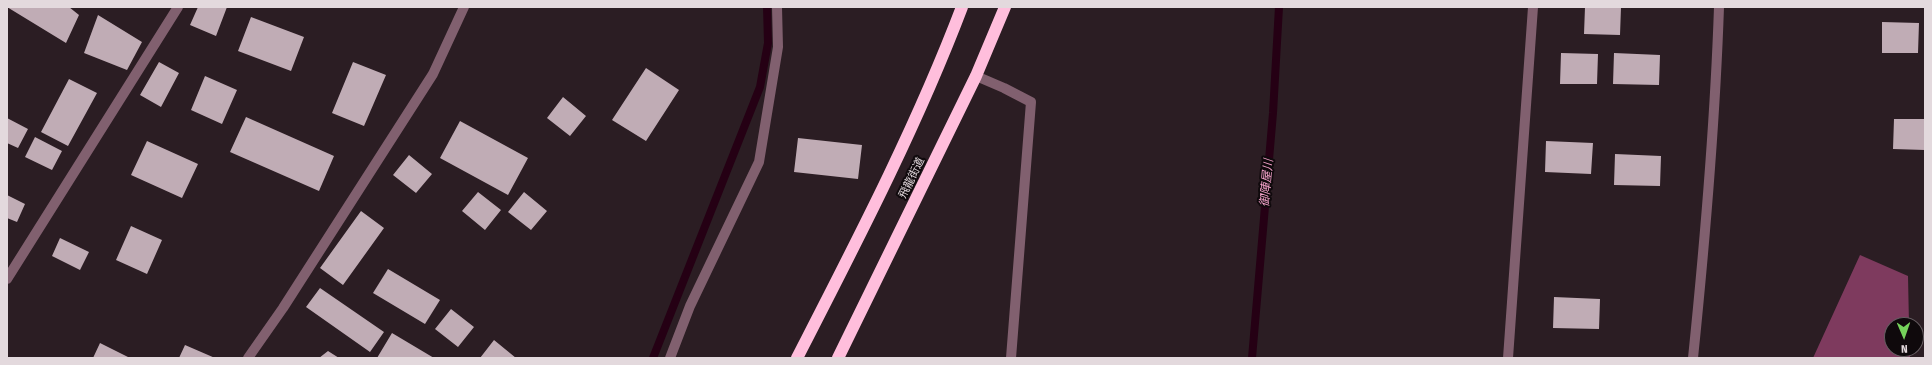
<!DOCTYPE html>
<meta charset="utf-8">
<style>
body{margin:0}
#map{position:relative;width:1932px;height:365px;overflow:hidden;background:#2b1d23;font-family:"Fira Sans Condensed",sans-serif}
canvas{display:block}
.frame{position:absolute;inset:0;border:8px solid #e3d9dd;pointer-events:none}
.north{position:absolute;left:1884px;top:317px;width:40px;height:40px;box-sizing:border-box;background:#0f090c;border:1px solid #645c60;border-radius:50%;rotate:178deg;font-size:11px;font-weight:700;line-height:16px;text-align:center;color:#e3d9dd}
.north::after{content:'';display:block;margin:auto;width:14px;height:18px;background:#75d25b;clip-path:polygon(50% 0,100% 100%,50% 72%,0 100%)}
</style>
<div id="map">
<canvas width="1932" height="365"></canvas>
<div class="frame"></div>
<div class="north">N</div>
</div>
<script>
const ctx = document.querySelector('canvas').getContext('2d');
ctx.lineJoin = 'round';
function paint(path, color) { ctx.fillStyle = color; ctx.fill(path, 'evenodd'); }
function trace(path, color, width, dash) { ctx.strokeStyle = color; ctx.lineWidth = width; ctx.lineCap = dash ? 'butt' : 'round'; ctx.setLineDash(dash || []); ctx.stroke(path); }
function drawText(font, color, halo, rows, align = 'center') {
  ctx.font = font + ' "Fira Sans Condensed","Noto Sans JP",sans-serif'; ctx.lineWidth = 4; ctx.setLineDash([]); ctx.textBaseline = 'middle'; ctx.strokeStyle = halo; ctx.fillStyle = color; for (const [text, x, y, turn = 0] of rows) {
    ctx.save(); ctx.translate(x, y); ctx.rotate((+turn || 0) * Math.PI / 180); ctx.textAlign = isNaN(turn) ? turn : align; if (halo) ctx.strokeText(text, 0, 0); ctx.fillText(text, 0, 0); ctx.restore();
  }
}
const forest = new Path2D(`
 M1860,255L1908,276L1909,325H1892V349H1910V358H1813Z`);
const stream = new Path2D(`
 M653,358L760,87L768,43L767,7
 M1252,358L1273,113L1279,7`);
const building = new Path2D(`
 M7,7H69L79,15L66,43Z
 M198,7H227L216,36L190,25Z
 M1585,7H1621L1620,35L1584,34Z
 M98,15L142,42L127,70L84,53Z
 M251,17L304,37L291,71L238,51Z
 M1882,22L1919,23L1918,53H1882Z
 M1561,53L1598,54L1597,84H1560Z
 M1614,53L1660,55L1659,85L1613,84Z
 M159,62L179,73L161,107L140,95Z
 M353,62L386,75L364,126L332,113Z
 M646,68L679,90L646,141L612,120Z
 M205,76L237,90L222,124L191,110Z
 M69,79L97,93L68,146L41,132Z
 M563,97L586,116L570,136L547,118Z
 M246,117L334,156L319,191L230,152Z
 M7,118L28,129L18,148L7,143Z
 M1894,119H1925V150L1893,149Z
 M460,121L528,158L508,195L440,158Z
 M35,137L62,151L52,170L25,157Z
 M798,138L862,145L858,179L794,172Z
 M147,141L198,164L182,198L131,175Z
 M1546,141L1593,143L1591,174L1545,172Z
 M1615,154L1661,156L1660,186L1614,185Z
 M409,155L432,174L416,193L393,175Z
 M478,192L501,210L485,230L462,211Z
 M524,192L547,211L531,230L508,212Z
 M7,195L25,204L17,222L7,218Z
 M361,211L384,228L343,285L320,268Z
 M131,226L162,240L147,274L116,260Z
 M60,238L89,252L80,270L52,256Z
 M388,269L440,300L425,324L373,293Z
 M320,288L384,332L370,352L306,307Z
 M1554,297L1600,299L1599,329L1553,328Z
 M451,309L474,327L458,347L435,329Z
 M392,333L434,358H377Z
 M494,340L516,358H480Z
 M100,343L130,358H93Z
 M185,345L215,358H179Z
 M328,351L339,358H319Z`);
const minor = new Path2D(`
 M976,76L1004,88L1031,102L1011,358
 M7,279L178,7
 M248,358L283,308L433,74L464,7
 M670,358L690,306L759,162L778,47L777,7
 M1508,358L1533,7
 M1693,358C1705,241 1715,124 1719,7`);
const highway = new Path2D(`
 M797,358C856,243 916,128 962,7
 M838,358L976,76L1005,7`);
const streetNames = [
 ["飛龍街道",912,178,-64]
];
const waterNames = [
 ["御陣屋川",1267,183,-85]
];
paint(forest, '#7e3a5e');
trace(stream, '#250014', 8);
paint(building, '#c0acb5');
trace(minor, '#81606f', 10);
trace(highway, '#ffbedc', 12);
drawText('11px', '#e3d9dd', '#0f090c', streetNames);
drawText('italic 12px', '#f4a2ca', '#0f090c', waterNames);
</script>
